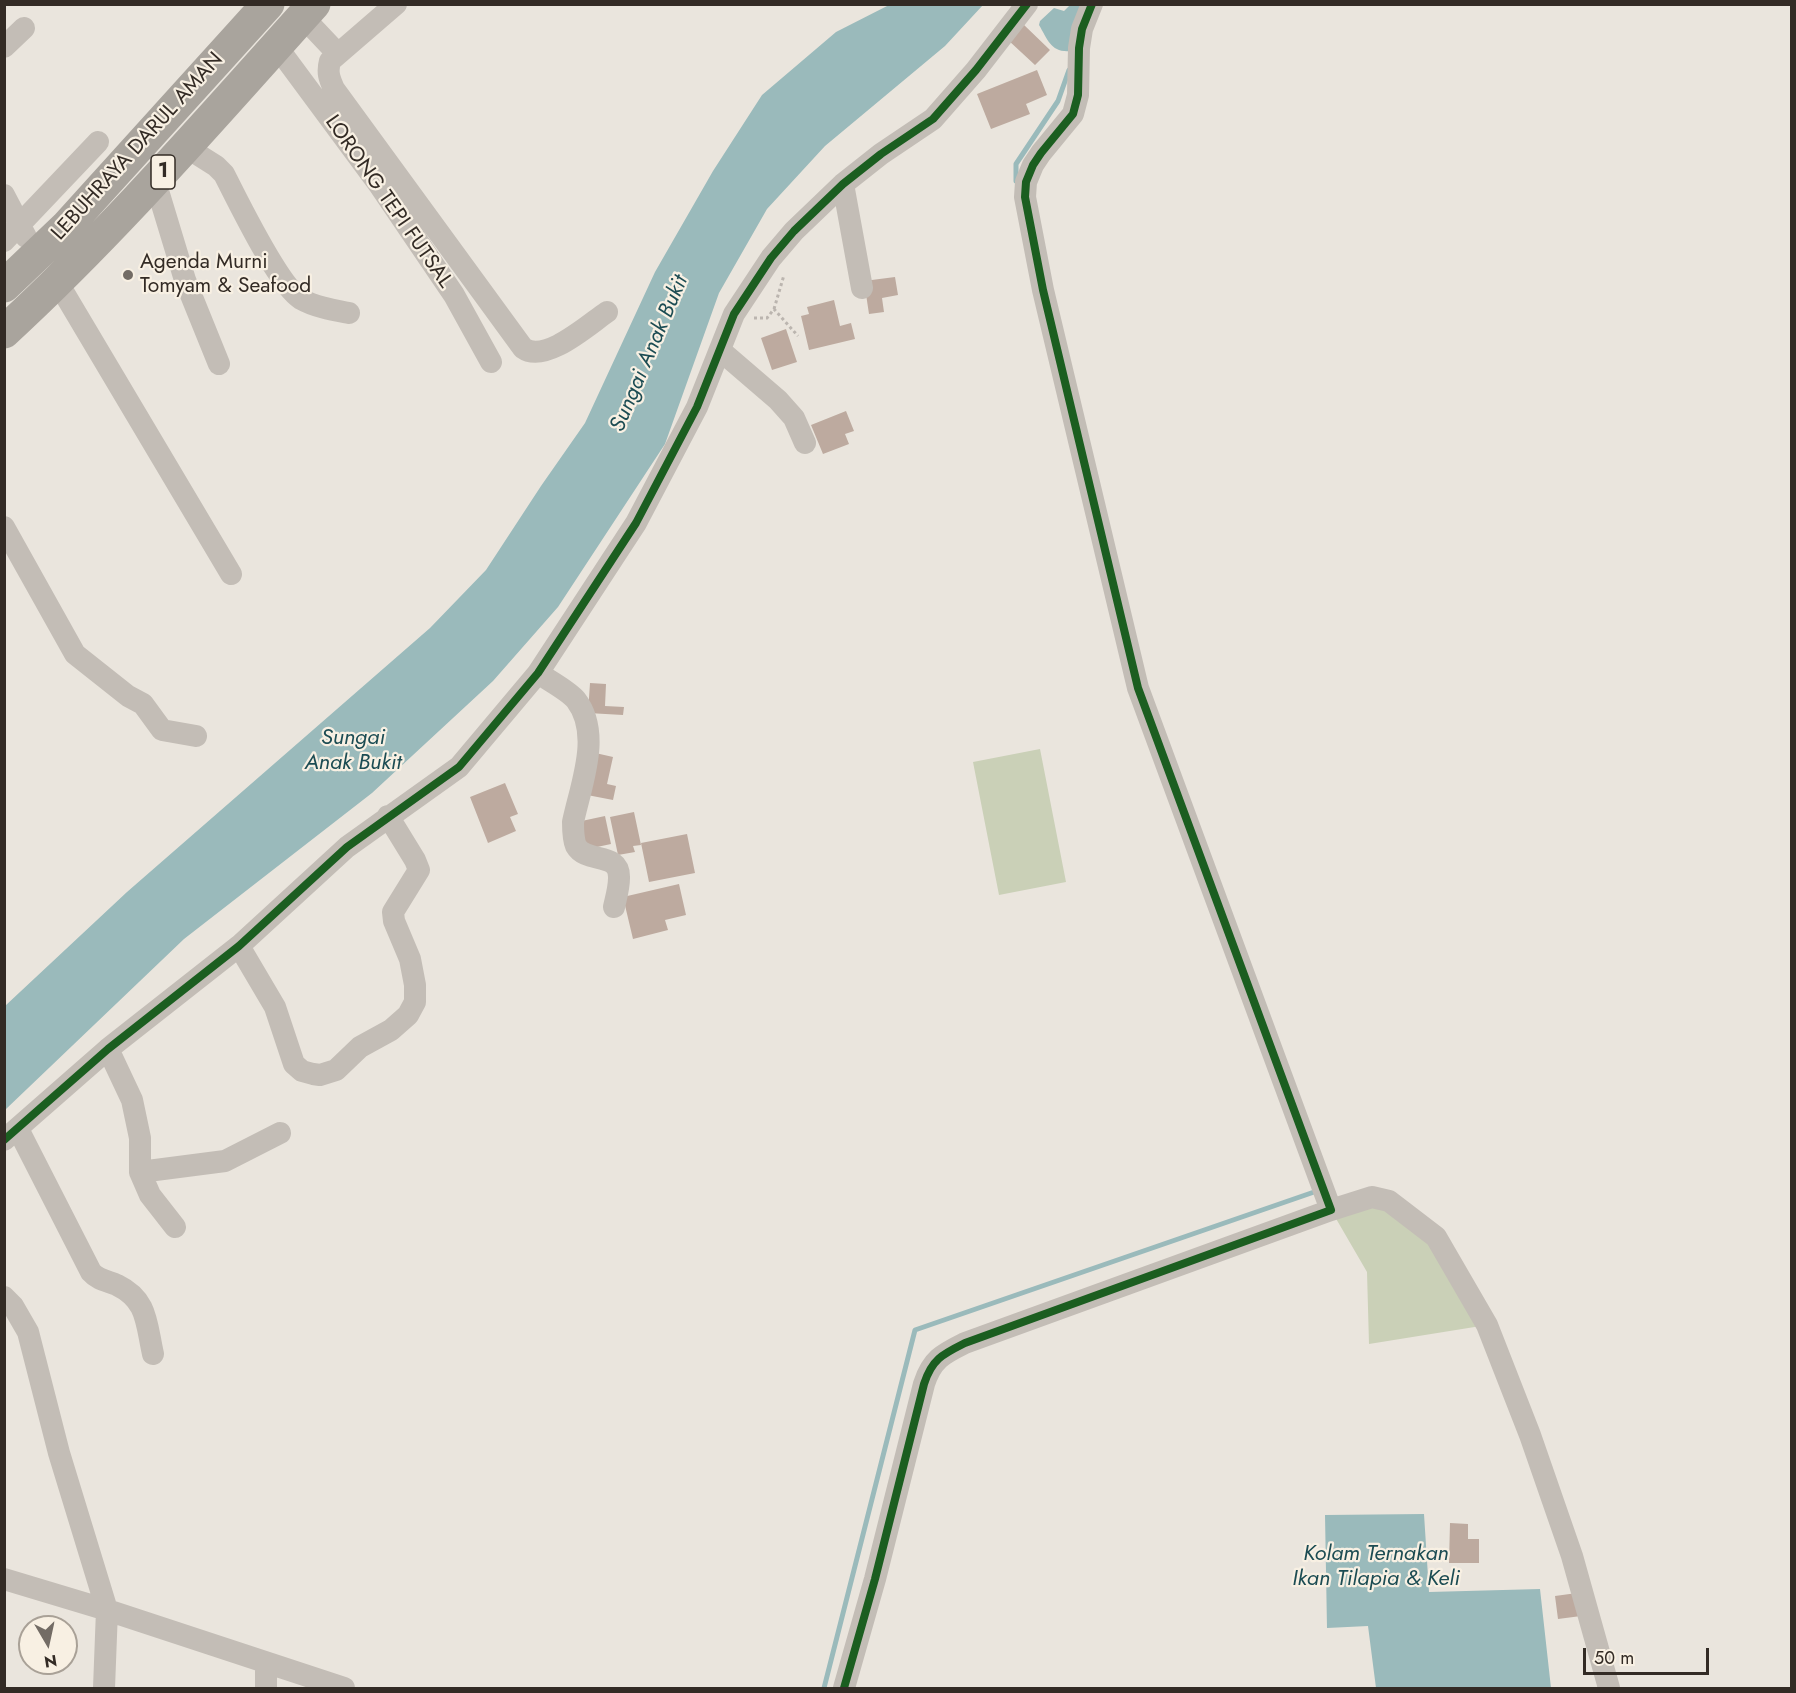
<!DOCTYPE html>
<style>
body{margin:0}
#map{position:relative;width:1796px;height:1693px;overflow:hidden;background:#eae5dd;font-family:Jost,sans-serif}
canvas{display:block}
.frame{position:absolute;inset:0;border:6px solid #332b25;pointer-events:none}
.north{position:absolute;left:18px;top:1615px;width:60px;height:60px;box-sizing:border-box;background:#f8f0e3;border:2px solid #a9a197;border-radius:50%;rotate:171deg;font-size:16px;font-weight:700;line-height:24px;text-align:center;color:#332b25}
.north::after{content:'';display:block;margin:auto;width:21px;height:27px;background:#736c65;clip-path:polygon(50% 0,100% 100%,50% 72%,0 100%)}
.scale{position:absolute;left:1583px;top:1648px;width:126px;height:27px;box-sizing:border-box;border:3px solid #332b25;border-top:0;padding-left:8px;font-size:18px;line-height:21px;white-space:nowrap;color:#332b25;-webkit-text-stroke:4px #f8f0e3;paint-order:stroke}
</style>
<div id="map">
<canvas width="1796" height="1693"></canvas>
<div class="frame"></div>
<div class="north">N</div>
<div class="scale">50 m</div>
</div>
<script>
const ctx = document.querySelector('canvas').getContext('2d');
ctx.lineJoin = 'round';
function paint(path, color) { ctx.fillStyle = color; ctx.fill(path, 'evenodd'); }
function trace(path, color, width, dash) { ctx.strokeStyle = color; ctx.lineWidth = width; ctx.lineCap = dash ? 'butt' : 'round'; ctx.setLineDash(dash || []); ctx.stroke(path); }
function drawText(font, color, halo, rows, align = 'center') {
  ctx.font = font + ' Jost,sans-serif'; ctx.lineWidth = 4.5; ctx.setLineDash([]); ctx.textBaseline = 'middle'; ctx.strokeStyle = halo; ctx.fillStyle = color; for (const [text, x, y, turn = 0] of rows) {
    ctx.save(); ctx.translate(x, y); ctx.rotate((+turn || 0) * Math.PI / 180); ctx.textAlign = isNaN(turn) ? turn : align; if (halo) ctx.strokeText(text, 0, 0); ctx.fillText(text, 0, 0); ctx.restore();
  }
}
const green = new Path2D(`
 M1040,749L1066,882L999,895L973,762Z
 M1372,1197L1436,1237L1487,1325L1369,1344L1367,1272L1331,1210Z`);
const water = new Path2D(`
 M891,4L983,5L945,46L825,146L767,209L719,293L665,444L558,607L493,681L372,793L184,939L5,1110V1006L127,892L430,628L486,570L541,486L585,423L655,272L713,171L762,95L836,32Z
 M1070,5H1082L1071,51C1051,53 1048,40 1039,25L1040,21L1054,8L1064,11Z
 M1424,1514L1429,1592L1540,1589L1551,1688H1376L1368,1626L1327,1628L1325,1515Z`);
const stream = new Path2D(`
 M1016,181V164L1058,101L1069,70
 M824,1688L915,1330L1317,1191`);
const building = new Path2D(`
 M1023,24L1050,50L1035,65L1008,40Z
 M1037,70L1047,95L1026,104L1030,114L991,129L977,94Z
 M895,277L898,295L882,298L884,312L869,314L864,281Z
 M834,300L840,326L851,323L855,339L809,350L801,316L809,314L807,307Z
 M786,329L797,362L772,370L761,338Z
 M846,411L854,431L845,434L849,444L823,454L811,425Z
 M590,683L606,684L605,706L624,707L623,715L588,713Z
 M591,752L613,757L607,784L616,786L613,800L582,794Z
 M505,783L518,814L510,817L516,831L488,843L470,797Z
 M634,812L641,845L633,846L635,852L618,855L610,817Z
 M605,816L611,844L583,850L577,822Z
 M687,834L695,873L649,882L641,843Z
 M679,884L686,915L665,920L668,930L633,939L623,897Z
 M1450,1523L1468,1524V1539H1479V1563H1449Z
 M1577,1593L1581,1616L1558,1619L1555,1596Z`);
const path = new Path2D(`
 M774,309L784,275
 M754,318H767L774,309L798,336`);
const minor = new Path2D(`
 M396,4L330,61C327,72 329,78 334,89L523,348C545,364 588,325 607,312
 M303,17L337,53
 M4,47L24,28
 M275,49L286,59L380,186L454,295L491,362
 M186,147L216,166L224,174C238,201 278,285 301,299C315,307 333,310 349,313
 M155,181L185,280L219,364
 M843,184L862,288
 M4,195L26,237
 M4,241L98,142
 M58,283L231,574
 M721,351L778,400L794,418L805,443
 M4,527L75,654L128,696L143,704L162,730L196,736
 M538,673C548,680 569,691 576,700C602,734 581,784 573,822C573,830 573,839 576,846C586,864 620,851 619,878C619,888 616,898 614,907
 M239,946L275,1007L294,1064L302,1071L313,1074L320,1075L336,1070L360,1047L391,1030L408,1015L415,1002V985L410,959L394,921L393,912L419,870L415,860L388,816
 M108,1049L132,1100L140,1138V1172L150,1195L175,1227
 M18,1129L91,1272C98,1280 108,1281 117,1285C148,1300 146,1323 153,1354
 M4,1140L108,1049L239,946L347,847L459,767L538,673L636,523L697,407L734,314L771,258L794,231L843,184L881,154L933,119L976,70L1027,4
 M140,1172L225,1161L280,1133
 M1331,1210L1372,1197L1389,1201L1436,1237L1487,1325L1530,1435L1572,1556L1609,1688
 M4,1297L13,1306L28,1332L59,1453L107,1610L104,1688
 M4,1579L107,1610L344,1688
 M266,1688V1664
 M844,1688L875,1579L924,1384C932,1359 943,1354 965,1343L1331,1210L1138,688L1043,290L1025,197L1026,182L1033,165L1041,153L1073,114L1078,95L1079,48L1082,29L1092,4`);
const highway = new Path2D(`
 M4,286L66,227L268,4
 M4,332C115,230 213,116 314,4`);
const cycleway = new Path2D(`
 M4,1140L108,1049L239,946L347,847L459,767L538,673L636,523L697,407L734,314L771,258L794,231L843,184L881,154L933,119L976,70L1027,4
 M844,1688L875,1579L924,1384C932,1359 943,1354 965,1343L1331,1210L1138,688L1043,290L1025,197L1026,182L1033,165L1041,153L1073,114L1078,95L1079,48L1082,29L1092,4`);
const markers = [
 [128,275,6,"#736c65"]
];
const shields = [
 [163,172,24]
];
const shieldNames = [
 ["1",163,172]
];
const streetNames = [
 ["LEBUHRAYA DARUL AMAN",138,147,-48],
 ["LORONG TEPI FUTSAL",388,202,55]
];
const poiNames = [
 ["Agenda Murni",140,263],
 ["Tomyam & Seafood",140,287]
];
const waterNames = [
 ["Sungai Anak Bukit",650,354,-67],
 ["Sungai",353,739],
 ["Anak Bukit",353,764],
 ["Kolam Ternakan",1376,1555],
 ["Ikan Tilapia & Keli",1376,1580]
];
paint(green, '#cad0b7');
paint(water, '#9ababb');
trace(stream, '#9ababb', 5);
paint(building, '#bdaa9f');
trace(path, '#bbb5af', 3, [3, 3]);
trace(minor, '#c3bdb6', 22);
trace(highway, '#a9a49d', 33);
trace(cycleway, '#1b5e20', 8);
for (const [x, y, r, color] of markers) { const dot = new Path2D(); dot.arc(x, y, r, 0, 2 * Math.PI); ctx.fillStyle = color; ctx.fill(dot); trace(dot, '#f8f0e3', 2); }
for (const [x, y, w] of shields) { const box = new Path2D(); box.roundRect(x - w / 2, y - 17, w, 34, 4.5); ctx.fillStyle = '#f8f0e3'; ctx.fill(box); trace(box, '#332b25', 1.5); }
drawText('bold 20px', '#332b25', null, shieldNames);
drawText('21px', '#332b25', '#f8f0e3', streetNames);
drawText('21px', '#332b25', '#f8f0e3', poiNames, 'left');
drawText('italic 22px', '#1c4c53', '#f8f0e3', waterNames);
</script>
